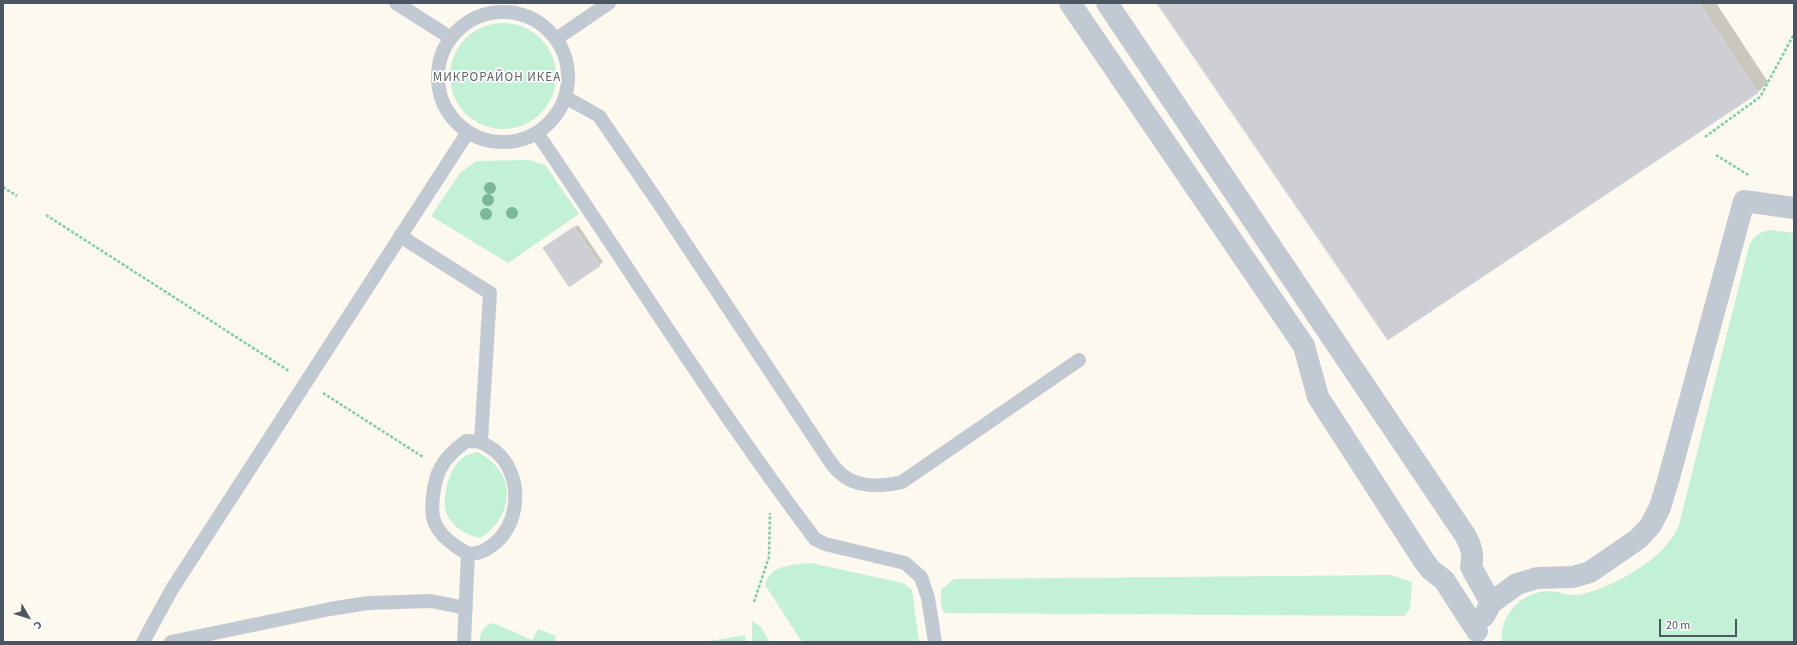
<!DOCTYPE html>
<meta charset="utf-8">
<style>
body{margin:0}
#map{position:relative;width:1797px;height:645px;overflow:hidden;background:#f5f3f3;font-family:"Source Sans 3",sans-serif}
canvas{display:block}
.frame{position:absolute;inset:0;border:4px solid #4a5661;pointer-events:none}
.north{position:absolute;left:8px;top:597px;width:40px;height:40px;-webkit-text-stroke:3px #fff;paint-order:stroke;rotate:129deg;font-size:11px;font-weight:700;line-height:16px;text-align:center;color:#4a5661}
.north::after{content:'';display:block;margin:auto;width:14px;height:18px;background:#4a5661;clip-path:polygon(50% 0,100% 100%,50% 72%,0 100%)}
.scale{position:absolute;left:1659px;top:619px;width:78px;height:18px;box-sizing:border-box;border:2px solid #4a5661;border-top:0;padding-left:5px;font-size:12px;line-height:14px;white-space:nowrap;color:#4a5661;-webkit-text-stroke:3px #fff;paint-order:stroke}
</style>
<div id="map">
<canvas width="1797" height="645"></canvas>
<div class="frame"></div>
<div class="north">С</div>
<div class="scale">20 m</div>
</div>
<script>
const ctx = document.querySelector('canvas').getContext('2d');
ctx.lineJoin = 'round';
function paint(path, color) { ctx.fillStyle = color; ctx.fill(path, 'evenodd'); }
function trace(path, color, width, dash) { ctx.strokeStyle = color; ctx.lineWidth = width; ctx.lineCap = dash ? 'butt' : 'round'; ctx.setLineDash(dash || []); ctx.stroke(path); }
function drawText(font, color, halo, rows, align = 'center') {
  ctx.font = font + ' "Source Sans 3",sans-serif'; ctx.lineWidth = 3.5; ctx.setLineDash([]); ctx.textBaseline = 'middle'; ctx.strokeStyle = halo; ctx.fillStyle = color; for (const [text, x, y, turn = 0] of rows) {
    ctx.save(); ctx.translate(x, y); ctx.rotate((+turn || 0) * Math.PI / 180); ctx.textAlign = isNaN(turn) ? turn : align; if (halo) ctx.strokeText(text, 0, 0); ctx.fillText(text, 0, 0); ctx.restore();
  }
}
const commercial = new Path2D(`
 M3,3H1794V642H3Z`);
const green = new Path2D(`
 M450 76a53 53 0 1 1 106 0a53 53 0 1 1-106 0Z
 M529,160L545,165L579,214L508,263L431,216L460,173L476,161Z
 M1770,230L1794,233V642H1502C1499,615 1522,591 1550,591C1560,592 1573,597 1583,594C1611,587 1650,566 1668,543C1673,538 1676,531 1679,525L1749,246C1754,236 1759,232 1770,230Z
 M477,452C517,471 516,515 480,538C465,535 447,524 445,507C444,500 446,491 447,485C450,474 455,462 465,456C468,454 473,454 477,452Z
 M811,563L903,583L912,590L919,642H802L765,585C770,564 793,565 811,563Z
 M1391,575L1412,582L1410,608L1404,616L944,613L941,606V590L954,579Z
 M752,621L761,627L770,642H749L752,641Z
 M493,623L532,640L538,629L556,636L554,642H480C480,632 483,626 493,623Z
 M745,635L746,642H704Z`);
const shadow = new Path2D(`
 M1158,3H1716L1768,82L1758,92L1388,339Z
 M578,225L603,262L599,265L548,245Z`);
const building = new Path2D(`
 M1157,3H1699L1758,93L1388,340Z
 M574,227L600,266L569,287L543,248Z`);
const path = new Path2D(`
 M1705,137L1760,97L1794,34
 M1716,155L1750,176
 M3,187L17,196
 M46,215L289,371
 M323,393L423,457
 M754,602L769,557L770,513`);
const lane = new Path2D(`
 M396,3L451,38
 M438 77a65 65 0 1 1 130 0a65 65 0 1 1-130 0Z
 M556,39L609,3
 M565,97L599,116L656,199L827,457C831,462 834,468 839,472C855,488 881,487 902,482L1079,360
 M537,133C629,268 716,408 815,539L825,544L905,563L921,577L928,598L935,642
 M400,236L490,293L481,441
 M466,441C481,441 482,442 494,450C524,473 522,526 490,547C484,551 476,555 468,553C464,552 460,549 457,547C448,541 439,533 435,523C429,510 434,481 440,469C446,457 456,449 466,441Z
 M143,642L172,589L468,132
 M171,642L330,609L368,603L431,601L466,608
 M464,642L468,553`);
const street = new Path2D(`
 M1070,3L1304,346L1318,397L1424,561L1431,570L1444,580L1477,631
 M1107,3L1465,535C1471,546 1474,554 1471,567L1491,603
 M1484,616L1491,603L1517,584L1537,578L1573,577L1590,572L1638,539L1651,525L1660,507L1668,481L1744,201L1794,208`);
const trees = [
 [490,188],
 [488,200],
 [512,213],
 [486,214]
];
const neighbourhoodNames = [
 ["МИКРОРАЙОН ИКЕА",497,78]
];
paint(commercial, '#fdf9ef');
paint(green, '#c3f1d5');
paint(shadow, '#0003');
paint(building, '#cdcfd5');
trace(building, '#d7d9de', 1);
trace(path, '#7ad0a6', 2.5, [3, 2]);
trace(lane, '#c1cad2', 14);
trace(street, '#c1cad2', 22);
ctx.fillStyle = '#7bb799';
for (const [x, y] of trees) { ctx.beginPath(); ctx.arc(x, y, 6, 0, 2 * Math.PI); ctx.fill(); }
ctx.letterSpacing = '1px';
drawText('13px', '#5f6368', '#fff', neighbourhoodNames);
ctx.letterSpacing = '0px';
</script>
